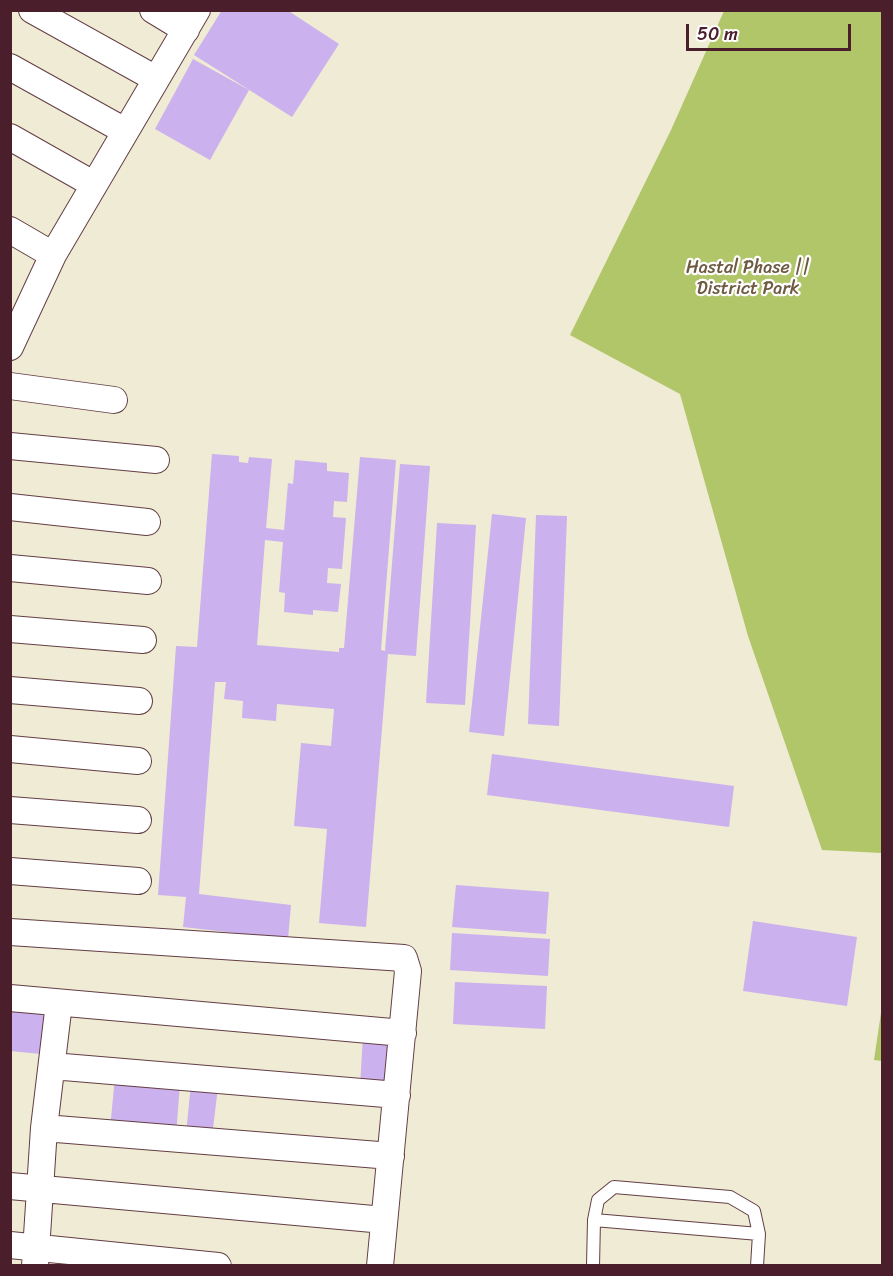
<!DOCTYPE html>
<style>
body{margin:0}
#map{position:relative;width:893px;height:1276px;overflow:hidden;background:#f0ebd4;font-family:Sriracha,sans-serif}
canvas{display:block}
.frame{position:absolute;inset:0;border:12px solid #4a1f2b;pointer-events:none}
.scale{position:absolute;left:686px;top:24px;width:165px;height:27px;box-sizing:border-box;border:3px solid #4a1f2b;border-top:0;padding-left:8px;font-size:18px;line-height:21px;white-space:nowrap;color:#4a1f2b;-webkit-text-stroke:4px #fff;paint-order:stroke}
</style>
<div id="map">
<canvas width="893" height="1276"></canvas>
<div class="frame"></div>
<div class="scale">50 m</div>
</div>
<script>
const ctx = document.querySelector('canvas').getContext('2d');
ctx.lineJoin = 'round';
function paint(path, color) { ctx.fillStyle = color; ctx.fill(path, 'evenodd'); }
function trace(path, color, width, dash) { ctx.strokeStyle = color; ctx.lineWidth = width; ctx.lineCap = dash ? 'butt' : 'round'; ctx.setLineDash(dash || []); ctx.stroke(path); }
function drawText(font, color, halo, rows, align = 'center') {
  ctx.font = font + ' Sriracha,sans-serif'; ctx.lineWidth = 4.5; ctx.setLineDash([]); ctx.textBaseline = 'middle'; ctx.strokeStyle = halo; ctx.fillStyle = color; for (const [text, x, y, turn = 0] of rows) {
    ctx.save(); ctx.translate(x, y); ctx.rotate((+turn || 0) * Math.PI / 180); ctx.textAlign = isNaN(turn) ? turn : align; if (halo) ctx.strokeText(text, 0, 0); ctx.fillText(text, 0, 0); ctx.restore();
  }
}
const green = new Path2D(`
 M724,11H882V853L822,850L748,636L680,394L570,335L671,130Z
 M882,1006V1061L874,1060Z`);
const building = new Path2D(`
 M222,10H287L339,44L292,117L194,55Z
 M193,59L249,90L210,160L155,129Z
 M212,454L239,456V462L248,463L249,457L272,459L266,528L284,530L288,483L293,484L295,460L327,463V471L349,473L347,502L334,501L333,517L346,518L342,569L328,568L327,583L341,584L338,612L313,610V615L284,612L285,593L279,592L283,542L265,540L257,645L339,652V648H344L360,457L396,460L381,650L385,651L400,464L430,466L416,656L388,654L366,927L319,923L327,829L294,826L301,743L331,746L334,709L277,704L276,721L242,718L243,701L224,699L226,682H215L199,894L291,905L288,939L183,927L186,897L158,895L176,646L197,647Z
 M492,514L526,518L504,736L469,732Z
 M536,515L567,516L559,726L528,724Z
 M437,523L476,525L465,705L426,703Z
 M492,754L734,786L729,827L487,795Z
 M456,885L549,892L546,934L452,927Z
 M753,921L857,937L847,1006L743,991Z
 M452,933L550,939L548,976L450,970Z
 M455,982L547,986L545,1029L453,1024Z
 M10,1005L56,1010L51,1055L10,1051Z
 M363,1036L392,1038L388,1090L360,1087Z
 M115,1077L180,1084L176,1135L110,1129Z
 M191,1084L218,1087L212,1137L186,1134Z`);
const lane = new Path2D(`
 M594,1220L759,1234
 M593,1266L594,1220L598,1200L614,1187L730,1197L754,1211L759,1234L757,1266`);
const street = new Path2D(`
 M32,10L156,79
 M153,10L186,30
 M10,67L125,131
 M10,137L93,184
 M10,230L53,255
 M10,347L53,255L197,10
 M10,386L114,400
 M10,446L156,460
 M10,507L147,522
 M10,568L148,581
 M10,629L143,640
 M10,690L139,701
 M10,749L138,761
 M10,810L138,820
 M10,871L138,881
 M10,932L404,958L408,971L380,1266
 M10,998L403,1033
 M52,1066L397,1095
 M44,1128L391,1156
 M10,1186L384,1220
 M10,1245L218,1266
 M35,1266L44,1128L59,1003`);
const parkNames = [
 ["Hastal Phase ||",748,268],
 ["District Park",748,289]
];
paint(green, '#b1c569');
paint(building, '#cbb1ed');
trace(lane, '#633e44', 14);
trace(street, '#633e44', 28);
trace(lane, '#fff', 12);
trace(street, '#fff', 26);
drawText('18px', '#6e5941', '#fff', parkNames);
</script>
